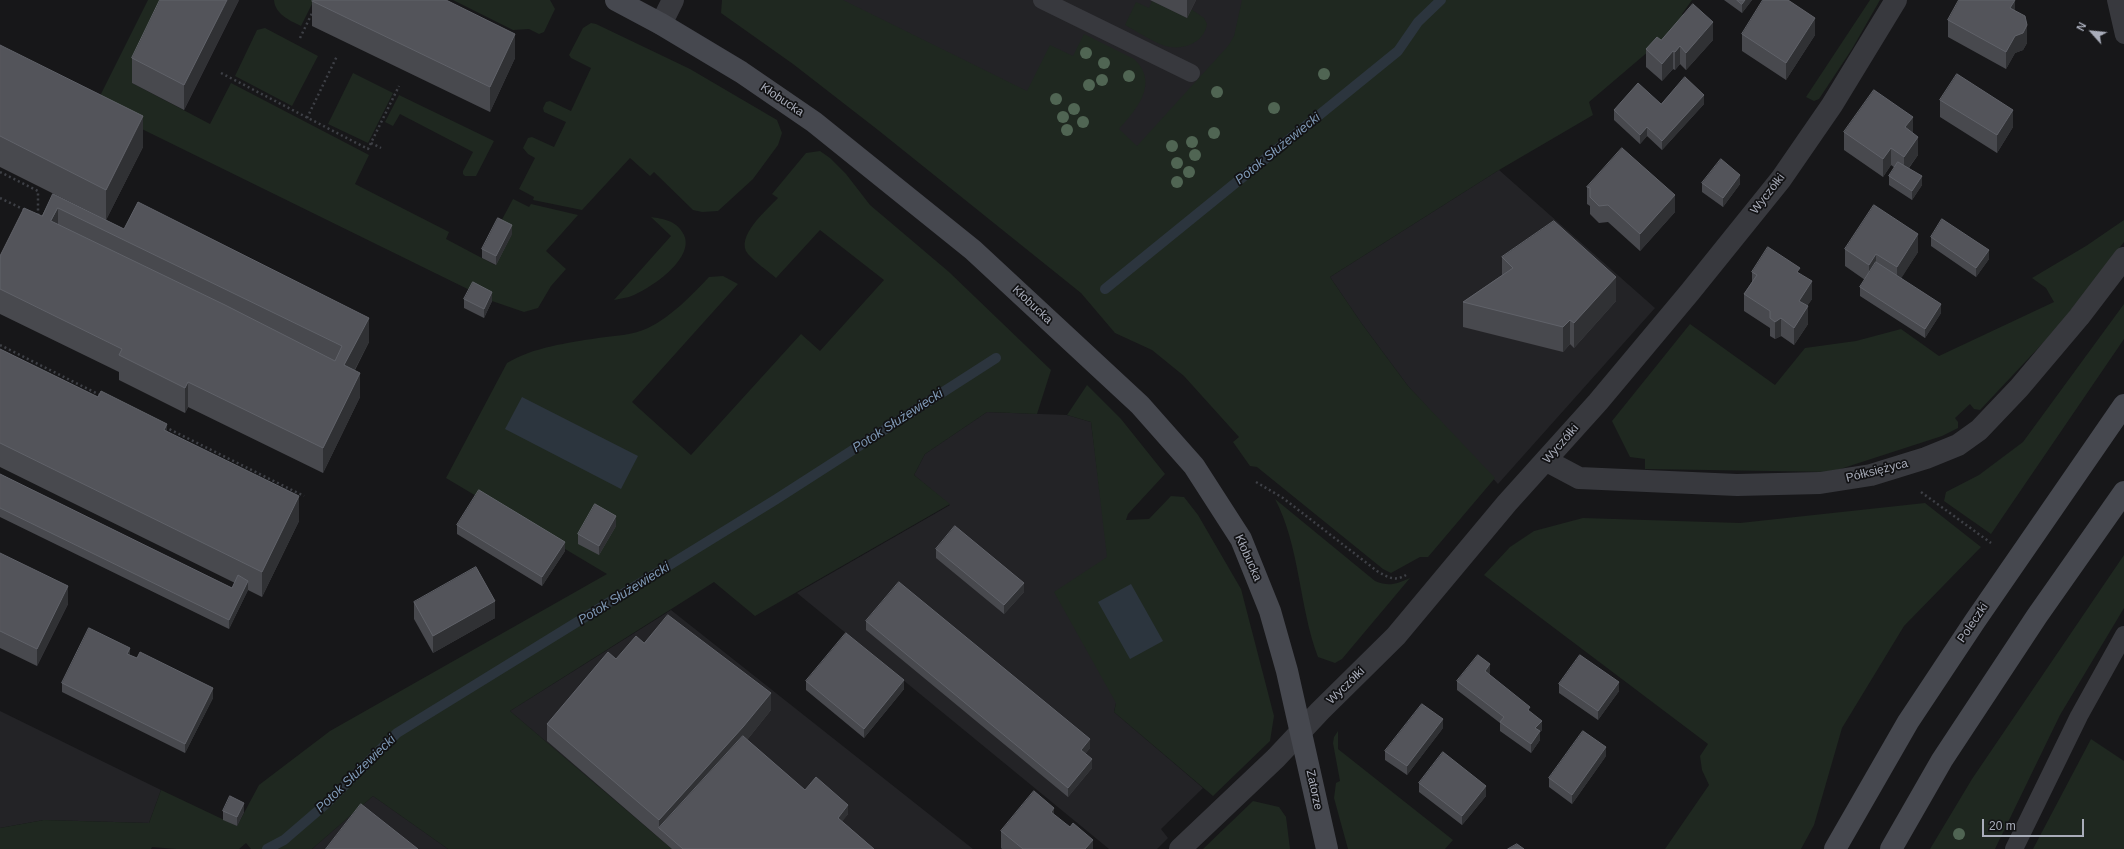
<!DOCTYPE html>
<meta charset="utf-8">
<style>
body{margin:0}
#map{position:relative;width:2124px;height:849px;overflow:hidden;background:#171719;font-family:Helvetica,sans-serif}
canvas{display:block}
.north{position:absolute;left:2072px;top:12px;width:40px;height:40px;-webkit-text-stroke:3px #121214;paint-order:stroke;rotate:297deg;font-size:11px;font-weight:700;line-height:16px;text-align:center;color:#a9adba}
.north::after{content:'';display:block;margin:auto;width:14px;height:18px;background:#a9adba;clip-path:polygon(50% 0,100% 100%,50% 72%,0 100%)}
.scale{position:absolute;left:1982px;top:819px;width:102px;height:18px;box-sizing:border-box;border:2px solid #a9adba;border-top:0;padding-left:5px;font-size:12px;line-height:14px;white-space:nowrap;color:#a9adba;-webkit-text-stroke:3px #121214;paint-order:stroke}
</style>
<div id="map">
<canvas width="2124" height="849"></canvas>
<div class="north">N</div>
<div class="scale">20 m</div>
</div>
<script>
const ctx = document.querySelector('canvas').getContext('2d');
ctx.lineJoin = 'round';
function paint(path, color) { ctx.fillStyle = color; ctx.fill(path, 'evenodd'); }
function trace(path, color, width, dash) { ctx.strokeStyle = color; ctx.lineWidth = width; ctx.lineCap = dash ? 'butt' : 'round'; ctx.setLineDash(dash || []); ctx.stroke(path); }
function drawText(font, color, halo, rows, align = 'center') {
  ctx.font = font + ' Helvetica,sans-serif'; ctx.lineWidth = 3.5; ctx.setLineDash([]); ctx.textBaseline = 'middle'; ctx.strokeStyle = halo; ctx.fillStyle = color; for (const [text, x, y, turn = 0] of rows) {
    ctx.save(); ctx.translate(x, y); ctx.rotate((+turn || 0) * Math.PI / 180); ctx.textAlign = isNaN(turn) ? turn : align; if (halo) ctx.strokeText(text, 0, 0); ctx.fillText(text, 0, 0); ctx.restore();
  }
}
const built = new Path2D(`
 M788,0H1434L1191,199Z
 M1499,170L1655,308L1498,484L1408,386L1362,324L1330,277Z
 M987,412L1067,415L1091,422L1104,523L1149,557L1114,712L1203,788L1161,829L1168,838L1157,849H1109L797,593L950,505L914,475L925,454Z
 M671,610L973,849H672L510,711Z
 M0,711L161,790L149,823L44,820L0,828Z
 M373,796L448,849H312Z`);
const green = new Path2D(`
 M148,0H173L132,83L210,124L231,83L369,155L355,184L449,232L446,239L495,265L512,234L498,227L513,199L529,207L531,204L578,215L546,251L566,269L551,286L538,308L524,312L492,301L95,106Z
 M274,0H314L301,26C289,20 275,14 274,0Z
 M453,0H550L555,9L544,32L539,34L529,29L513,30Z
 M722,0H843L1027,91L1050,45L1073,56L1084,34L1134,59C1160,83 1136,110 1119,129L1137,146L1228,46L1234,36L1242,0H1692L1682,14L1689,20L1656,45L1589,102L1593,115L1499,170L1330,277L1362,324L1408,386L1495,478L1428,557H1420L1391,573L1383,569L1257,467L1250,466L1233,442L1239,437L1184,376L1152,350L1115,333L1081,293L878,130L793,64L721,13Z
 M1870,0H1880L1852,49L1819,99L1814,101L1806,97Z
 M1152,1L1187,18L1191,9L1204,18L1207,24C1204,43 1183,51 1165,46C1151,41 1138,32 1125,25L1136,2L1149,8Z
 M591,23L596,24L690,69L777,120L782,133L778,145L753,179L718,211L702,212L693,210L654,172L650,176L630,158L582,210L533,200L534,197L519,189L535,158L528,154L523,148L528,138L532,137L554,147L566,122L544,112L543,108L546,102L550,101L571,111L591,68L571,58L569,55L583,28Z
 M265,28L318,56L292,106L235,76L257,30Z
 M353,73L393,93L368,143L328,124Z
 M399,95L494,141L476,176H465L463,174V171L473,152L400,114L393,126L385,122Z
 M820,151L830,158L846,174L870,205L949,272L1051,370L1037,414L987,412L925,454L914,475L950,504L755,616L714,582L510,711L672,849H448L373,796L312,849H251L246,843L239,849H176L152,847L151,849H0V828L44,820L149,823L161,790L237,826L259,785L330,731L607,574L446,478L507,363C534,347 567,343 598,338C613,336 634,335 648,328C672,316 691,296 709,277L723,276L738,284L632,402L691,455L801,334L820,351L884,280L820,230L776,278C767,270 756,263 748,254C734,237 768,209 778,198L772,194L806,153Z
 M651,217C665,219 677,221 684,235C695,259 649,290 629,297C624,298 619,299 614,300L671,236Z
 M2124,220V242L2058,327L1980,410L1974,409L1970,404L1955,418L1958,422V428L1942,436L1831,472L1645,469V459L1630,457L1612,421L1690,324L1775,385L1805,348L1856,341L1901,329L1939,356L2054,302L2046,288L2032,278L2086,246Z
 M2124,304V339L1991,534L1944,501L1946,492L1979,475L2023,442Z
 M1087,385L1121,419L1165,474L1128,514L1126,520L1149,519L1171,496L1184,497L1198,515L1241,589L1274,716L1270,741L1213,796L1114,712L1116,703L1054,592L1107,557L1091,422L1067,415Z
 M1275,499L1375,581C1389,587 1397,584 1410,578L1342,659L1335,663L1318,657C1299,607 1300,546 1275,499Z
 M1925,503L1981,547L1904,626L1842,728L1814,825L1801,849H1665L1709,785L1702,770L1700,756L1708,744L1484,575L1510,547L1534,531L1583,518L1740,523Z
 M2124,555V608L2060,715L1995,849H1930L1972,779Z
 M1338,731V749L1453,840L1445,849H1348L1334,798L1336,783L1340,781L1333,743L1334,737Z
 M2091,739L2124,761V849H2033Z
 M1253,801L1279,807L1286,817L1290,849H1203Z`);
const water = new Path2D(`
 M522,397L638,456L621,489L505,429Z
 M1131,584L1163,641L1130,659L1098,602Z`);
const stream = new Path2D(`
 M1105,289L1398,51L1418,22L1441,0
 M267,849L284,840L327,803L397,733L775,500L996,358`);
const path = new Path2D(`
 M300,38L314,9
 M221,73L368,149L399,86
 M307,118L337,56
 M371,143L381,148
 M0,172L38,191V216
 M0,198L25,210
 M0,345L102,396
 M165,427L304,496
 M1256,482L1283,498L1377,571C1387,577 1395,582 1406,575
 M1921,492L1991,543`);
const lane = new Path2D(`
 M1042,0L1191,73
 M2116,0L2124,35
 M2014,849L2079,716L2124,635`);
const street = new Path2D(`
 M661,24L673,0
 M1547,461L1579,478L1737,485L1820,483L1871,475L1926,458L1958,445L1979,430L2019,388L2079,317L2124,258
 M1180,849L1276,758L1320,711L1396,636L1507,503L1598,402L1690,292L1781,179L1832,105L1896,0`);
const secondary = new Path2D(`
 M616,0L661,24L741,72L814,122L973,250L1140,405L1194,466L1241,539L1270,611L1287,671L1327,849
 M1835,849L1908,722L1975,621L2124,405
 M1891,849L1942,760L2037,616L2124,492`);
const trees = [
 [1086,53],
 [1104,63],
 [1324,74],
 [1129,76],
 [1102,80],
 [1089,85],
 [1217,92],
 [1056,99],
 [1274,108],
 [1074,109],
 [1063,117],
 [1083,122],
 [1067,130],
 [1214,133],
 [1192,142],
 [1172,146],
 [1195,155],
 [1177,163],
 [1189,172],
 [1177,182],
 [1959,834]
];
const wall = new Path2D(`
 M239,0L184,110L132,83V58Z
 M1150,0H1196L1187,18Z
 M1724,0H1752L1742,13Z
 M312,1L515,58L490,112L312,26Z
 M2015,11L2027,43L2023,50L2015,53L2006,69L1948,37V20Z
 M1742,34L1815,35L1786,80L1742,51Z
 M1661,40H1713L1686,70L1680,64L1675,70L1673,69L1662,81L1646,67V49Z
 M0,45L143,147L106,220L0,167Z
 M1940,100L2013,127L1997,153L1940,117Z
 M1661,104H1704L1662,150L1647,136L1640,144L1614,120V110Z
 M1844,132L1913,133L1918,155L1909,168L1922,185L1912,200L1889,185V176L1895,168L1891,165L1883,177L1844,150Z
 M1702,183L1740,184L1723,207L1702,192Z
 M1587,187L1675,212L1640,251L1608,222L1599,223L1590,214V206L1587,204Z
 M53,194L124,229L369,342L355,370L360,397L323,473L188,407L185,413L119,380V372L0,314V256L42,216Z
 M512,234L496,265L482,258V249Z
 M1931,237L1989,259L1976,277L1931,246Z
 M1845,249L1918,252L1901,278L1941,313L1925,338L1860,296V287L1865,280L1845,266Z
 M1502,257L1616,301L1574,348L1570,344L1563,352L1463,327V302L1502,275Z
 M1752,272L1800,274L1812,299L1807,306L1808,324L1794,345L1781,336L1775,339L1770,336V328L1744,311V294L1752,282Z
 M464,299L492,301L484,318L464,308Z
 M0,349L167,431L299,521L262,597L248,590L229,629L0,517V474L232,588L235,583L0,467Z
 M457,525L565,551L542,586L457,534Z
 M616,526L599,555L578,544V534Z
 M936,549L1024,592L1004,614L936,558Z
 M0,553L68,604L37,666L0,648Z
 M414,602L495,618L433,653L414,619Z
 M866,621L1090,748L1085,754L1092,768L1068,797L866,630Z
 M644,643L771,710L747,740L805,790L848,814L842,821L874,849H672L547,741V724Z
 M130,655L213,698L185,753L62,692V683Z
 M1490,673L1489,674L1530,712L1542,730L1540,732V740L1531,753L1500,731V723L1457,690V681Z
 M806,681L904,689L864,738L806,690Z
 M1559,684L1619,691L1598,720L1559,693Z
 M1443,728L1407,775L1385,760V751Z
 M1606,756L1572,804L1549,787V778Z
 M1419,783L1486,796L1462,825L1419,792Z
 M223,811L244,812L237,826L223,820Z
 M1054,815L1093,849H1002L1001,848V831Z`);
const shadedWall = new Path2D(`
 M227,0H239L184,110V85Z
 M1187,0H1196L1187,18Z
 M1745,0H1752L1742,13V4Z
 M2015,0V18L2010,8Z
 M1815,18V35L1786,80V63Z
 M1713,22V40L1686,70V53Z
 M2027,25V43L2023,50L2015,53L2006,69V52L2015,36Z
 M515,34V58L490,112V87Z
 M1680,46V64L1675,70V52Z
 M1673,51V69L1662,81V64Z
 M1704,95V104L1662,150V141Z
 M2013,110V127L1997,153V135Z
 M143,116V147L106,220V190Z
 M1913,117V134L1905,127Z
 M1647,127V136L1640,144V135Z
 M1918,137V155L1904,174V157Z
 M1891,148V165L1883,177V159Z
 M1740,175V184L1723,207V198Z
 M1922,176V185L1912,200V191Z
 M1675,195V212L1640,251V234Z
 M58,208V233L51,221Z
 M512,225V234L496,265V256Z
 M1918,234V252L1897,285V267Z
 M1989,250V259L1976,277V268Z
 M1876,254V271L1869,282V265Z
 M1616,277V301L1574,348V323Z
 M1812,281V299L1799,318V301Z
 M492,292V301L484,318V309Z
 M1941,304V313L1925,338V329Z
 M1808,306V324L1794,345V328Z
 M369,318V342L344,390V365Z
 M1781,318V336L1775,339V322Z
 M1570,320V344L1563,352V327Z
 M360,373V397L323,473V448Z
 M188,382V407L185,413V388Z
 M167,424V448L164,430Z
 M299,496V521L262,597V572Z
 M616,516V526L599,555V546Z
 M565,542V551L542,586V577Z
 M248,581V590L229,629V620Z
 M1024,583V592L1004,614V605Z
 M68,586V604L37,666V649Z
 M495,601V618L433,653V636Z
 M130,648V657L127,654Z
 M1490,664V673L1485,680V671Z
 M904,680V689L864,738V729Z
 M1619,682V691L1598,720V711Z
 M213,688V698L185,753V744Z
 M771,693V710L743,745L659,828V820Z
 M1443,719V728L1407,775V766Z
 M1542,721V730L1540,732V740L1531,753V744L1535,728Z
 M1090,739V748L1081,759V750Z
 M1606,747V756L1572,804V795Z
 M1092,759V768L1068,797V788Z
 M1486,786V796L1462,825V816Z
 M244,803V812L237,826V817Z
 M848,805V814L838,827V818Z
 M1054,808V825L1051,812Z
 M1093,840V849H1085Z`);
const building = new Path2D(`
 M160,0H227L184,85L132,58Z
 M313,0H446L515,34L490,87L312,1Z
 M1737,0H1745L1742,4Z
 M1763,0H1788L1815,18L1786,63L1742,34Z
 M1959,0H2015L2010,8L2025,16L2027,25L2023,33L2015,36L2006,52L1948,20Z
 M1693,4L1713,22L1686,53L1680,46L1675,52L1673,51L1662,64L1646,49L1657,37L1661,40Z
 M0,45L143,116L106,190L0,136Z
 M1957,74L2013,110L1997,135L1940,100Z
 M1685,77L1704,95L1662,141L1647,127L1640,135L1614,110L1638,83L1661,104Z
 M1874,90L1913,117L1905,127L1918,137L1904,157L1891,148L1883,159L1844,132Z
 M1622,148L1675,195L1640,234L1608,205L1599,206L1590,197V188L1587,187Z
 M1721,159L1740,175L1723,198L1702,183Z
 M1898,162L1922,176L1912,191L1889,176Z
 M53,194L124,229L138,202L369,318L344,365L360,373L323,448L188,382L185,388L119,355L122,349L0,289V256L24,208L42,216ZM58,208L342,346L335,361L225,305L51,221Z
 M1874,205L1918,234L1897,267L1876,254L1869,265L1845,249Z
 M498,218L512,225L496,256L482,249Z
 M1942,219L1989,250L1976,268L1931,237Z
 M1554,221L1616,277L1574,323L1570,320L1563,327L1463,302L1513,268L1502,257Z
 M1768,247L1800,268L1797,272L1812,281L1799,301L1808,306L1794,328L1781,318L1775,322L1770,318V311L1744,294L1757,275L1752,272Z
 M1876,262L1941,304L1925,329L1860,287Z
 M473,282L492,292L484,309L464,299Z
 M0,349L98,397L101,391L167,424L164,430L299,496L262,572L0,443Z
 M0,474L232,588L238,575L248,581L229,620L0,508Z
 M479,490L565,542L542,577L457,525Z
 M595,504L616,516L599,546L578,534Z
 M955,526L1024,583L1004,605L936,549Z
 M0,553L68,586L37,649L0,631Z
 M476,567L495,601L433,636L414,602Z
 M899,582L1090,739L1081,750L1092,759L1068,788L866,621Z
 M668,615L771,693L743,727L659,820L547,724L608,652L616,659L636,636L644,643Z
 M89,628L130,648L127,654L137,658L140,652L213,688L185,744L62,683Z
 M846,633L904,680L864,729L806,681Z
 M1478,655L1490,664L1485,671L1530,707L1528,710L1542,721L1535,728L1540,731L1531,744L1500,722L1504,717L1457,681Z
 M1580,655L1619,682L1598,711L1559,684Z
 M1422,704L1443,719L1407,766L1385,751Z
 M1583,731L1606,747L1572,795L1549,778Z
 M743,736L805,790L816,777L848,805L838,818L874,849H683L659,828Z
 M1443,752L1486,786L1462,816L1419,783Z
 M1034,791L1054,808L1051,812L1070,827L1073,823L1093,840L1085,849H1023L1001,831Z
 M230,796L244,803L237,817L223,811Z
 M361,804L418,849H326Z
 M1517,844L1524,849H1508Z`);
const streetNames = [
 ["Kłobucka",782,100,34],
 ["Wyczółki",1768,194,-52],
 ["Kłobucka",1032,305,43],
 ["Wyczółki",1561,444,-49],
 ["Półksiężyca",1877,471,-14],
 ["Kłobucka",1248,558,66],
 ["Poleczki",1973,623,-56],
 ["Wyczółki",1346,686,-44],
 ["Zatorze",1314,790,78]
];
const waterNames = [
 ["Potok Służewiecki",1278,149,-39],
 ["Potok Służewiecki",898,421,-33],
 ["Potok Służewiecki",624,594,-32],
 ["Potok Służewiecki",356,774,-44]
];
paint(built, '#232326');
paint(green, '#1f2820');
paint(water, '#2c353e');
trace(stream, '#2c353e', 10);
trace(path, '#3e4046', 2.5, [2, 3]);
trace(lane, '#38393e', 18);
trace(street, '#38393e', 22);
trace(secondary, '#46484f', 22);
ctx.fillStyle = '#506553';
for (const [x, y] of trees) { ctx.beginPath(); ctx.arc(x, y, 6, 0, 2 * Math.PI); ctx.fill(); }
paint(wall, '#48494e');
paint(shadedWall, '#303134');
paint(building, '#53545a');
trace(building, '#606269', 1);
drawText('12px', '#a9adba', '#121214', streetNames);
drawText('italic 13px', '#7f99b6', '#121214', waterNames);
</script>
